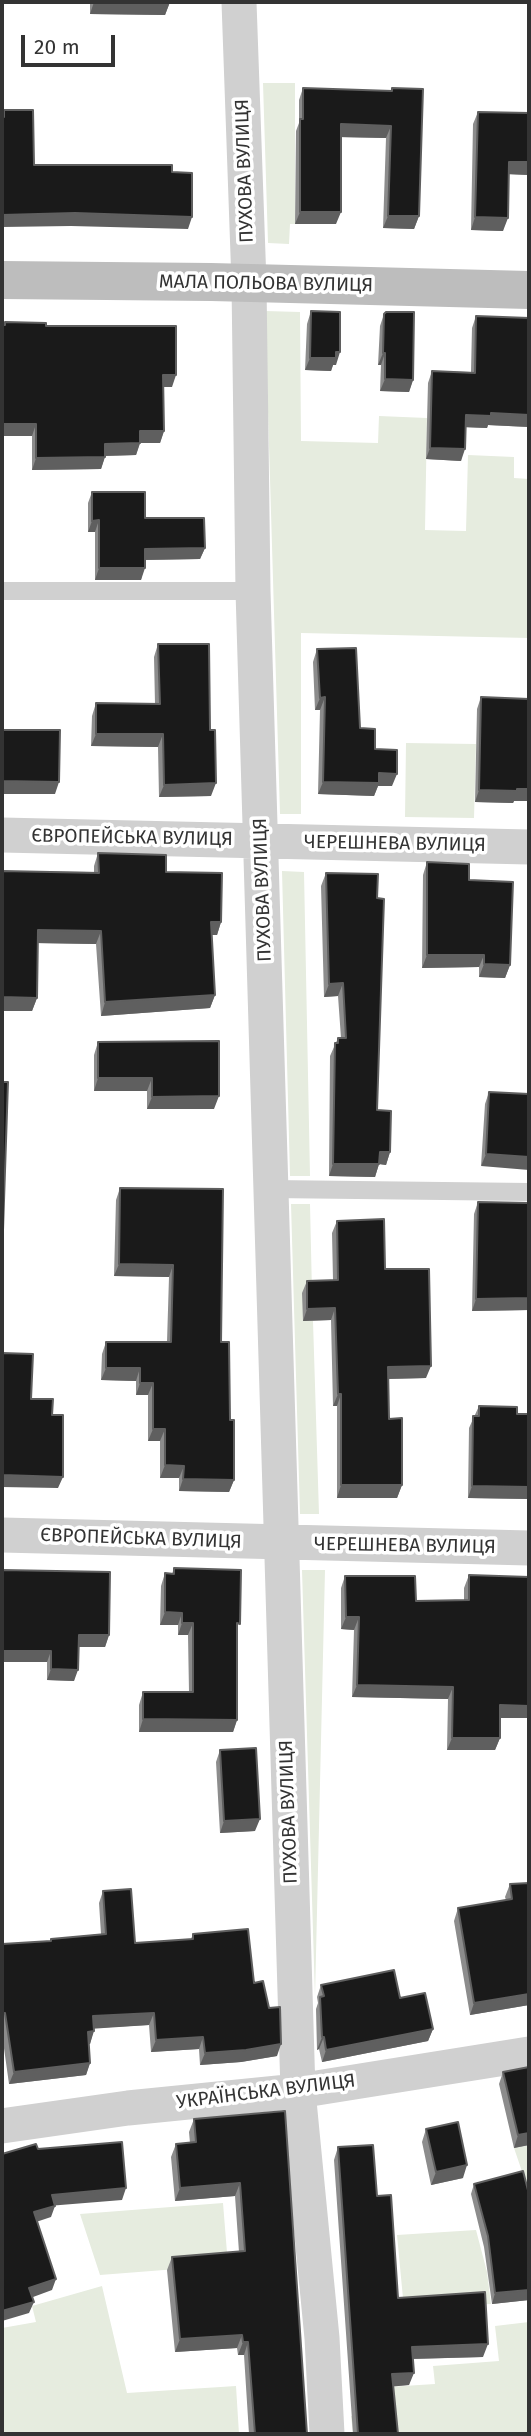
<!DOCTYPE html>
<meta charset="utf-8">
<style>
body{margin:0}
#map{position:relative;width:531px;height:2436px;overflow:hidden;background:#fff;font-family:"Fira Sans",sans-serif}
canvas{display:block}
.frame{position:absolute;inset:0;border:4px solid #333;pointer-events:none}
.scale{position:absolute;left:21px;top:35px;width:94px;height:32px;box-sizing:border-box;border:4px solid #333;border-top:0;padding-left:9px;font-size:21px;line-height:24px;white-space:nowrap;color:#333;-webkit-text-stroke:5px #fff;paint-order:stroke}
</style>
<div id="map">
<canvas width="531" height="2436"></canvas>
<div class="frame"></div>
<div class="scale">20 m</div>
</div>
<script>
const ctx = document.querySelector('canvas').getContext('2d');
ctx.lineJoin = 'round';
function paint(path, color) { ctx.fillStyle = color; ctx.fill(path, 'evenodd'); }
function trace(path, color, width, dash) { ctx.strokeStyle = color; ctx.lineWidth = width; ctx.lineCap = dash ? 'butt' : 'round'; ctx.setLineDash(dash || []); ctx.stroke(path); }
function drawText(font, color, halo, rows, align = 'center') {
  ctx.font = font + ' "Fira Sans",sans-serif'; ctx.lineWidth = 7; ctx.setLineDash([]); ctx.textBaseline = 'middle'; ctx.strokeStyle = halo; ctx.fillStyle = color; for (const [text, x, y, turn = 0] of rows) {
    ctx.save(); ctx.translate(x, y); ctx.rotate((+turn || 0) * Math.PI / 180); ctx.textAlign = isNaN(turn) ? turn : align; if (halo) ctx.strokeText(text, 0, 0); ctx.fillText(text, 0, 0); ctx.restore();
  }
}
const green = new Path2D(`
 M263,83H295V224H290L289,244L268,243Z
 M265,311L300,312L301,441L378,443L379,416L427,418L425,530L466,531L468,455L514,457V478L529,479V638L301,633V814H280Z
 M406,743L476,744L474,818L405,817Z
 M282,871L304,872L310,1176H290Z
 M291,1204H310L312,1293L303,1321H313L319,1514H300Z
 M302,1570H325L315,1997Z
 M529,2145V2192L514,2148Z
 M223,2203L228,2265L100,2275L80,2214Z
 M476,2230L487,2272L491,2304L404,2309L397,2235Z
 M102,2286L127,2393L236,2386L239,2434H2V2328L36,2322L32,2306Z
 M529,2322V2434H353L351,2416L389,2414L388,2387L435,2384L433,2366L499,2361L495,2326Z`);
const lane = new Path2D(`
 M2,591H253
 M271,1189L529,1192`);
const street = new Path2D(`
 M239,2L249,283L253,591L298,2091L322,2338L327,2434
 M2,835L529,847
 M2,1535L529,1548
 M2,2126L128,2108L298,2091L529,2054`);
const secondary = new Path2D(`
 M2,280L211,282L529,290`);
const wall = new Path2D(`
 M90,2H170L165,15L90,14Z
 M303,88L391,91L392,88L419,216L414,229L383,228L386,138L341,137L336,224H295L296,131L299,123V100Z
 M478,112L529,113V175L509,174L503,231L471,230L473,124Z
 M311,311L336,365H333L331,371L305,370L307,324Z
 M384,314L413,380L409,392L380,391L381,365H378L380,326Z
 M476,316L529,318V427L488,425L487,428L465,427L461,461L426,459L428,383L432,371L471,372L472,328Z
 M5,322L46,326L172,387H164V431L160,443H140L136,455L105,456L101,469L32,470V436H2V325H4Z
 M92,492L205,548L200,559L145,560L141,580H95V532H88V503Z
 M158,644L211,796L159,797L158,747L91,746L92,716L96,703L155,704L154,657Z
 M317,649L360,728L375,749L392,786H378L374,796L318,794L320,710H315L313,662Z
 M481,697L514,801L513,803L475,802L477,709Z
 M98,853L166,872L221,922L217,935H212L215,995L210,1008L101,1016L96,944L37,943V998L32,1011H2V871L94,872V866Z
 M427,862L469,880L510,965L505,978L479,977V967L422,968L423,875Z
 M326,873L377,1110L390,1152L386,1165L379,1164L375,1177L329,1176L330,1056L338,1038H341L338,996L324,997L321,886Z
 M98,1042L214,1109H147V1091H94V1055Z
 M489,1092L529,1094L481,1166L485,1104Z
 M120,1188L223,1189L221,1342L230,1420L234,1480L229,1492L179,1491V1478H160V1441H148V1395H136V1381L101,1380L102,1354L106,1342H167L169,1277L114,1276L116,1200Z
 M478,1202L529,1203V1310L472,1311L474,1214Z
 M337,1221L385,1269L426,1378L388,1379L389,1419L402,1485L397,1498H337V1406H333L331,1320L303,1321L302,1293L307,1281L333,1280L332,1233Z
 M479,1406L517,1414H529V1499L468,1498L469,1428Z
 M174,1568L237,1633V1720L233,1732H139V1705L143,1692H189L188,1635H178V1625H160L161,1586L165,1573L172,1574Z
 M469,1575L529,1577V1718H500V1738L495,1750H447L448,1699L352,1697L354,1630L341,1629V1588L345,1576L416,1601L464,1600V1588Z
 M109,1635L105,1647H79L74,1681L47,1680V1662H2Z
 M220,1750L255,1831L220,1833L216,1762Z
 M529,1883V2005L470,2015L454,1921L458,1908L506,1900L505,1897L510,1884Z
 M103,1891L135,1943L191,1939L193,1934L254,1983L277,2056L241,2062L200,2065L199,2049L151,2052L149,2025L94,2028L90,2044H89L90,2063L86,2075L9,2084L2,2034V1944L50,1941L51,1939L101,1934L99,1903Z
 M321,1985L400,1998L433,2029L428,2041L322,2062L319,2049L317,2050L316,2009L318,2003L317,1997Z
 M503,2072L529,2145L514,2148L499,2084Z
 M285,2111L307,2434H249L244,2355H238L237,2348L175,2352L167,2270L172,2257L239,2252L235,2196L175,2201L171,2157L176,2144L190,2143L189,2132L194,2119Z
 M426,2129L463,2178L431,2185L422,2142Z
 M338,2147L377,2196L398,2298L483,2357L413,2359L409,2385L393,2386L398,2434H353L334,2160Z
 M474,2184L529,2194V2300L492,2304L484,2247L471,2194Z`);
const shadedWall = new Path2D(`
 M94,2H170L165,15L90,14Z
 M341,124L391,126L386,138L337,137Z
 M509,162H529V175L504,174Z
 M300,212H341L336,224H295Z
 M75,213L192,217L188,229L71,226L2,227V215Z
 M388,216H419L414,229L383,228Z
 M475,217L508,218L503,231L471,230Z
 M336,352H340L336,365H333L331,371L305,370L310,358Z
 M383,353H385L381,365H378Z
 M163,375H176L172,387H159Z
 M385,379L413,380L409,392L380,391Z
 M491,413L529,415V427L488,425L487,428L461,427L466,415Z
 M2,424H36L32,436H2Z
 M140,431H164L160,443H136Z
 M140,443L136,455L101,456L105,444Z
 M430,448L465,449L461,461L426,459Z
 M105,457L101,469L32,470L36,458Z
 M99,520L95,532H88L92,521Z
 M205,548L200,559L141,560L145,549Z
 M99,568H145L141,580H95Z
 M325,697L320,710H315L320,698Z
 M96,734H163L158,747L91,746Z
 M379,773L397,774L392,786H378L374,796L318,794L323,782Z
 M2,781L59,782L55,794H2Z
 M216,783L211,796L159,797L164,785Z
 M517,789H529V801H514L513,803L475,802L479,790Z
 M211,922H221L217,935H206Z
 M38,930L101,931L96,944L33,943Z
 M427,955H484L479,967L422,968Z
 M484,964L510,965L505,978L479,977Z
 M343,983L338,996L324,997L329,984Z
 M215,995L210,1008L101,1016L105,1002Z
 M2,997L37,998L32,1011H2Z
 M98,1078H152L147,1091H94Z
 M219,1096L214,1109H147L152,1097Z
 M380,1152H390L386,1165L379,1164L375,1177L329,1176L333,1164Z
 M486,1154L529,1157V1170L481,1166Z
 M119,1264L173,1265L169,1277L114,1276Z
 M529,1298V1310L472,1311L476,1299Z
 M335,1308L331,1320L303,1321L307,1309Z
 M431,1366L426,1378L384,1379L388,1367Z
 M106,1368H140L136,1381L101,1380Z
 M140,1383H153L148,1395H136Z
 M338,1394H341L337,1406H333Z
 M153,1429H165L160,1441H148Z
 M165,1465L184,1466L179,1478H160Z
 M2,1475L63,1477L58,1488L2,1487Z
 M183,1479L234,1480L229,1492L179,1491Z
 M341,1485H402L397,1498H337Z
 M472,1486L529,1487V1499L468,1498Z
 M165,1612L182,1613L178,1625H160Z
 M346,1617H359L354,1630L341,1629Z
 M182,1623H193L188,1635H178Z
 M79,1635H109L105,1647H75Z
 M2,1651H51L47,1662H2Z
 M51,1669L78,1670L74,1681L47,1680Z
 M357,1685L453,1687L448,1699L352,1697Z
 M500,1705L529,1706V1718H496Z
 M143,1719L237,1720L233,1732H139Z
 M452,1738H500L495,1750H447Z
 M260,1819L255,1831L220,1833L224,1821Z
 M529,1994V2005L470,2015L474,2003Z
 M154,2013L149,2025L89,2029L93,2016Z
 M433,2029L428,2041L322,2062L326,2050Z
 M94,2031L90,2044L83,2045L88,2032Z
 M203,2037L199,2049L151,2052L156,2040Z
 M322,2037H324L319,2049L317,2050Z
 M281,2044L277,2056L241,2062L200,2065L205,2053Z
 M90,2063L86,2075L9,2084L14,2072Z
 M529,2133V2145L514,2148L518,2135Z
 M467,2165L463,2178L431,2185L436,2172Z
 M240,2183L235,2196L175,2201L180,2188Z
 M126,2188L122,2200L48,2206L52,2195Z
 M55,2206L51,2217L30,2224L34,2212Z
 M56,2279L52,2290L25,2300L29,2288Z
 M529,2290V2300L492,2304L495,2293Z
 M34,2302L29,2313L2,2321V2311Z
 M242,2335L237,2348L175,2352L180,2339Z
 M243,2342H248L244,2355H238Z
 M488,2344L483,2357L407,2359L412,2347Z
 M414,2373L409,2385L388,2387L392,2374Z`);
const building = new Path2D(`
 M303,88L392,91V88L423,89L419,216H388L391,126L341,124V212H300V119H303Z
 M4,110H33L34,165H172V172L192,173V217L75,213L2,215V117H4Z
 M478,112L529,113V162H509L508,218L475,217Z
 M311,311L340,312V352H336V358H310Z
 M386,312H414L413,380L385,379V353H383L384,314Z
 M476,316L529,318V415L491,413V416L466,415L465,449L430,448L432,371L475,373Z
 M5,322L46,323V326H176V375H163L164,431H140V443L105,444V457L36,458V424H2V325H5Z
 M92,492H145V518H204L205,548L145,549V568H99V520L92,521Z
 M158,644H209L210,730H215L216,783L164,785L163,734H96V703L160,704Z
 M356,648L360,728L375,729V749L397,750V774L379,773V783L323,782L325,697L320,698L317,649Z
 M481,697L529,699V789H517V791L479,790Z
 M2,730H60L59,782L2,781Z
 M98,853L166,855V872L222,873L221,922H211L215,995L105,1002L101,931L38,930L37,998L2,997V871L99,873Z
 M427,862L469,864V880L513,882L510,965L484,964V955H427Z
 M326,873L378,874L377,898L384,899L377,1110L391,1111L390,1152H380L379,1164H333L335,1043H338V1038H346L343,983L329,984Z
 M219,1041V1096L152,1097V1078H98V1042Z
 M2,1082H8L3,1230H2Z
 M489,1092L529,1094V1157L486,1154Z
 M120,1188L223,1189L221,1342H229L230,1420H234V1480L183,1479L184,1466L165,1465V1429H153V1383H140V1368H106V1342H171L173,1265L119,1264Z
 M478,1202L529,1203V1298L476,1299Z
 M384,1219L385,1269H429L431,1366L388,1367L389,1419L402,1418V1485H341V1394H338L335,1308L307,1309V1281L338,1280L337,1221Z
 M2,1353L33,1354L31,1399H53L52,1415H63V1477L2,1475Z
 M479,1406L517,1407V1414H529V1487L472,1486L473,1416H479Z
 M174,1568L241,1570L240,1624L237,1623V1720L143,1719V1692H193V1623H182V1613L165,1612V1573L174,1574Z
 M2,1570L110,1572L109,1635H79L78,1670L51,1669V1651H2Z
 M469,1575L529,1577V1706L500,1705V1738H452L453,1687L357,1685L359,1617H346L345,1576H415L416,1601L469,1600Z
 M256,1748L260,1819L224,1821L220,1750Z
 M529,1883V1994L474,2003L458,1908L512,1899L510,1884Z
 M131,1889L135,1943L193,1939V1934L248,1929L254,1983L263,1981L269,2008L280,2007L281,2044L246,2050L205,2053L203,2037L156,2040L154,2013L93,2016L94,2031L88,2032L90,2063L14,2072L5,2013L2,2014V1944L51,1941V1939L106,1934L103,1891Z
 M394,1970L400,1998L425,1993L433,2029L326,2050L324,2037H322L320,1997L324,1996L321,1985Z
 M529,2067V2133L518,2135L503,2072Z
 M285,2111L307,2434H255L248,2342H243L242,2335L180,2339L172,2257L245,2251L240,2183L180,2188L176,2144L196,2142L194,2119Z
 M458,2122L467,2165L436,2172L426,2129Z
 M122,2142L126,2188L52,2195L55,2206L34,2212L56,2279L29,2288L34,2302L2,2311V2154L36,2144L38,2149Z
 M373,2145L377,2196L391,2195L398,2298L485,2292L488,2344L412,2347L414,2373L392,2374L398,2434H358L338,2147Z
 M523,2171L529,2194V2290L495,2293L488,2236L474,2184Z`);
const streetNames = [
 ["ПУХОВА ВУЛИЦЯ",245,171,-92],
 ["МАЛА ПОЛЬОВА ВУЛИЦЯ",266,284,1],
 ["ЄВРОПЕЙСЬКА ВУЛИЦЯ",132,838,1],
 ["ЧЕРЕШНЕВА ВУЛИЦЯ",395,844,1],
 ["ПУХОВА ВУЛИЦЯ",263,890,-92],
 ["ЄВРОПЕЙСЬКА ВУЛИЦЯ",141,1539,2],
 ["ЧЕРЕШНЕВА ВУЛИЦЯ",405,1546,1],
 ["ПУХОВА ВУЛИЦЯ",289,1812,-92],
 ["УКРАЇНСЬКА ВУЛИЦЯ",266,2092,-7]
];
paint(green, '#e6ecdf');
trace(lane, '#d0d0d0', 18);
trace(street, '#d0d0d0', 35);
trace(secondary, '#bdbdbd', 38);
paint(wall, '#8c8c8c');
paint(shadedWall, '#5f5f5f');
paint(building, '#1a1a1a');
trace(building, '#5f5f5f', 2);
drawText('19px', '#333', '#fff', streetNames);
</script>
